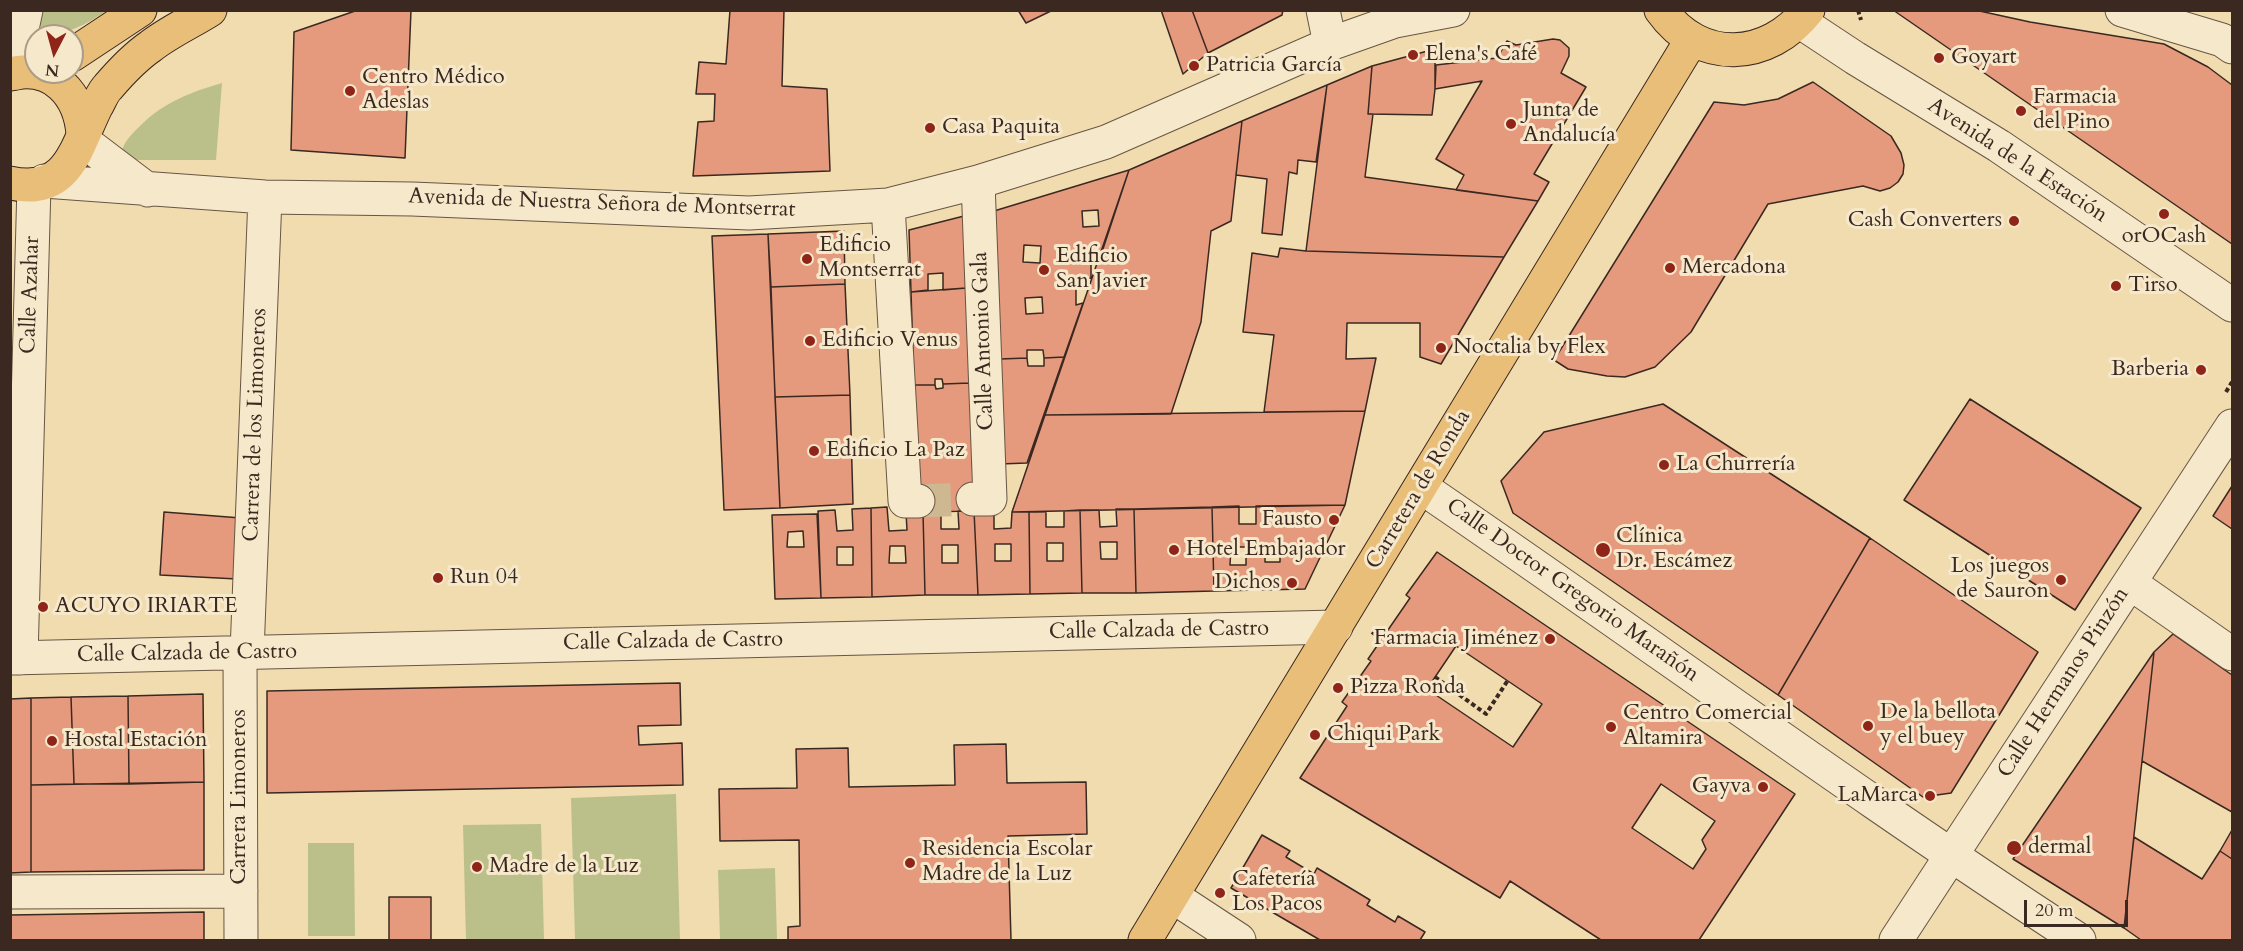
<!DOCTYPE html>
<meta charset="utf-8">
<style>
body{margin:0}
#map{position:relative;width:2243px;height:951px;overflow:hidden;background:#f1dcaf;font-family:Cardo,serif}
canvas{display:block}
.frame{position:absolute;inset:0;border:12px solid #3b2820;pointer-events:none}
.north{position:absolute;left:24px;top:24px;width:60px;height:60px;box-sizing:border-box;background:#f6e8cb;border:2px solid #ab9b87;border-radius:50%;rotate:186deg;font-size:16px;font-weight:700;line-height:24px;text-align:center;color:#3b2820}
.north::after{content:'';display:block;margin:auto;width:21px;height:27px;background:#8f2418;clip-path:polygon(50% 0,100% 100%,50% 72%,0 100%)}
.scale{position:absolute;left:2024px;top:900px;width:104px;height:27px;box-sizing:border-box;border:3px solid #3b2820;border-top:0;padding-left:8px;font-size:18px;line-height:21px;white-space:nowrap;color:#3b2820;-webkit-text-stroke:4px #f6e8cb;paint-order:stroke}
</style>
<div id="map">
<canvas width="2243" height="951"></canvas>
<div class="frame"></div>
<div class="north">N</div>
<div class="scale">20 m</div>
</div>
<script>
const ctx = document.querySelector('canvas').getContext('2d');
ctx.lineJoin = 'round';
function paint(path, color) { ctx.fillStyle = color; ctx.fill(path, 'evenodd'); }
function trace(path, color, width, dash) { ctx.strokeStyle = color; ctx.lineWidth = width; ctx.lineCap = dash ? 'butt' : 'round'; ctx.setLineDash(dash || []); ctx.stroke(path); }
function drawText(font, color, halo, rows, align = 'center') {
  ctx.font = font + ' Cardo,serif'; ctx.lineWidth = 6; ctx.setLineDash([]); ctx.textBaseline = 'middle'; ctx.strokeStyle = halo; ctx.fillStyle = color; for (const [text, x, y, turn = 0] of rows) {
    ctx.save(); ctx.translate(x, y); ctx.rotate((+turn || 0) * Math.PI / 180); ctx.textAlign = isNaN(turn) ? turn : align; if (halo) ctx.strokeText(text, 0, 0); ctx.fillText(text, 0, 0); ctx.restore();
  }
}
const green = new Path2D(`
 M39,11H106C90,22 52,46 38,23Z
 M222,83L216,160H138L128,157L122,150C126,139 133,133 142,124C165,102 191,92 222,83Z
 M676,794L680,940H575L571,798Z
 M541,824L544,940H466L463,825Z
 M308,843H354L355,936H308Z
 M775,868L777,940H720L718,870Z`);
const building = new Path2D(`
 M358,10H411L405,158L291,150L294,32Z
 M730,10H784L782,86L827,89L830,171L693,176L698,122L714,121L715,94H696L699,62L726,64Z
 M1018,10H1053L1026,23Z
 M1161,10H1192L1208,53L1183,74Z
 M1192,10H1283L1282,15L1208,53Z
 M1893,10H1975L2030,22L2164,44L2208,67L2232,85V244Z
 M1553,39L1560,40L1569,48V56L1561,73L1586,87L1534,174L1549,182L1538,201L1456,190L1464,175L1436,159L1482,81L1435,89L1436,65L1497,58L1507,41L1516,45Z
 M1435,49V89L1432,115L1368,114L1372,66Z
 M1372,66L1368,114H1373L1365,177L1538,201L1504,257L1306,251L1327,85Z
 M1813,82L1891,136L1901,153L1904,165L1903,174L1898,182L1890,188L1880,191L1863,186L1768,204L1691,332L1655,367L1625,377L1607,376L1568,369L1554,360L1714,102L1744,105L1778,99Z
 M1327,85L1316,162L1298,160L1297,174L1289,172L1282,235L1262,233L1267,179L1236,175L1242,121Z
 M1242,121L1231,221L1211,231L1201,322L1171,414L1045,415L1129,170Z
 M1129,170L1100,258H1091V278L1076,279V305L1083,303L1064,357L1044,358L1043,350H1027V358L1000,359L994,211ZM1098,210L1099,226L1083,227L1082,211ZM1024,245L1041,246L1040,263L1023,262ZM1042,297L1043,313L1026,314L1025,298Z
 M964,216L966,288L943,290V273L928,274V290L911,292L909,230Z
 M844,231L845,284L771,287L768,234Z
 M768,234L780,508L724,510L712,236Z
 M1280,248L1306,251L1504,257L1441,364L1420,357V323H1347L1346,359L1376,358L1365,411L1264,412L1274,335L1243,332L1252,253L1278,257Z
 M845,284L850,395L775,397L771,287Z
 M966,288L970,383L943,384L942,379H935V385H914L911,292Z
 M1064,357L1027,463L999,464L1000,359L1027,358L1028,366H1044V358Z
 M970,383L974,511L918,512L914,385H935L936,389L943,388V384Z
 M850,395L853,504L780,508L775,397Z
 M1970,399L2141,508L2075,610L1904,500Z
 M1663,404L1870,538L1778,695L1513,513L1501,481L1544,432Z
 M1365,411L1345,505L1012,512L1045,415Z
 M2232,486V529L2213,516Z
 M1345,505L1305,589L1214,591L1212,507L1239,506V524H1256V506ZM1231,547H1246V565H1230ZM1265,547H1280V562H1265Z
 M887,507L889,531L907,530L906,513L923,512L925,595L872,597L871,508ZM890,546H905L906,563H889Z
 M1212,507L1214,591L1136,593L1134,509Z
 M871,508L872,597L821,598L818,511L835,510L837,531L853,530L852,509ZM837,547H853V565H837Z
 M1116,509H1134L1136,593H1082L1080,510H1099L1100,527L1117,526ZM1100,542H1117V559H1101Z
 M1080,510L1082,593L1030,594L1029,512H1046V527H1064V511ZM1047,543H1063V561H1047Z
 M958,511H974L978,595H925L923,512H941V529H959ZM942,545H958V563H942Z
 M974,511H994V529L1011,528L1012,512H1029L1030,594L978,595ZM995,544H1011V561H995Z
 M164,512L241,518L237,579L160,575Z
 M817,514L821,598L775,599L772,515ZM803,531L804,547H787L788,532Z
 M1870,538L2038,652L1951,793L1923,797L1778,695Z
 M1437,552L1795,794L1699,940H1601L1510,881L1500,898L1300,778L1347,706L1342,702L1371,661L1368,659L1410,598L1406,595ZM1456,646L1542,704L1513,747L1427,689ZM1661,784L1715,821L1702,840L1706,849L1693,869L1632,828Z
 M2173,634L2232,675V812L2142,761L2154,652Z
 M2154,652L2142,761L2124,928L2013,859Z
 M680,683L681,725L638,726L639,745L682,743L683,785L267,793V691Z
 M203,694L204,782L129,784L128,696Z
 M128,696L129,784H74L71,697Z
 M71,697L74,784L31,785V698Z
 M31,698V872L10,873V699Z
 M1006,744L1007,783L1086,782L1087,834L1008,836L1011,940H788V927L800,926L799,840L720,841L719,789L797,788L796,749L848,748L849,787L955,785L954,745Z
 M204,782V870L31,872V785Z
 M2232,830V859L2220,851Z
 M1262,835L1290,851L1286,857L1314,874L1317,868L1370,900L1367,905L1395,922L1398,916L1425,932L1420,940H1320L1231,888Z
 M2134,837L2202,879L2220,851L2232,859V940H2141L2124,928Z
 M389,897H431V940H389Z
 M204,912V940H10V915Z`);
const minorTunnel = new Path2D(`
 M918,501L973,499`);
const path = new Path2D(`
 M1858,10L1861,20
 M2226,392L2232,382
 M1372,632L1381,639
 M1435,677L1486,714L1508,680`);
const minor = new Path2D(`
 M1323,10L1330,44
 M2122,10L2222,40L2232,47
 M1799,21L1855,58L1999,146L2232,305
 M16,73L14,67L26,10
 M82,140L148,190
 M44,181L265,197L412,199L749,213L888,205L978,182L1106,142L1330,44L1395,21L1453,10
 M888,205L905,501H918
 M1421,487C1641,637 1856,795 2079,940
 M973,499H990L978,182
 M2130,583L2232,654
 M247,652L265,197
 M240,653L241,940
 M10,658L1336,627
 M21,658L34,185
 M10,892L241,891
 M1172,896L1239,940
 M1896,940L2232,426`);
const major = new Path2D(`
 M1661,10C1700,65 1768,61 1808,10
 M72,55L140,10
 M10,74C53,63 80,95 83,134
 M10,183C69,196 76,147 96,107C100,101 102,93 108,87C120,73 135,57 151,46C169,32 191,22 210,10
 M1145,940L1692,39`);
const markers = [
 [1413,55,6,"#8f2418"],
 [1939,58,6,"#8f2418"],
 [1194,66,6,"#8f2418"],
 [350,91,6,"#8f2418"],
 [2021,111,6,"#8f2418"],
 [1511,124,6,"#8f2418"],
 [930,128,6,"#8f2418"],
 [2164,214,6,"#8f2418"],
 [2014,221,6,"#8f2418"],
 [807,259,6,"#8f2418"],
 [1670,268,6,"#8f2418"],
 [1044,270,6,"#8f2418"],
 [2116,286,6,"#8f2418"],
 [810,341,6,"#8f2418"],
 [1441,348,6,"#8f2418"],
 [2201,370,6,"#8f2418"],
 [814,451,6,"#8f2418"],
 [1664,465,6,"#8f2418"],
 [1334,520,6,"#8f2418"],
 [1174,550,6,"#8f2418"],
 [1603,550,8,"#8f2418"],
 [438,578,6,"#8f2418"],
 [2061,580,6,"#8f2418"],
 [1292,583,6,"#8f2418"],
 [43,607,6,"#8f2418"],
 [1550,639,6,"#8f2418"],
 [1338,688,6,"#8f2418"],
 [1868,726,6,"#8f2418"],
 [1611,727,6,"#8f2418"],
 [1315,735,6,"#8f2418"],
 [52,741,6,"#8f2418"],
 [1763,787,6,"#8f2418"],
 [1930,796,6,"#8f2418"],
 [2014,848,8,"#8f2418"],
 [910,863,6,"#8f2418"],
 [477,867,6,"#8f2418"],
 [1220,893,6,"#8f2418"]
];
const poiNames = [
 ["Elena's Café",1425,55],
 ["Goyart",1951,58],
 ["Patricia García",1206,66],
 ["Centro Médico",362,78],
 ["Adeslas",362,103],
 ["Farmacia",2033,98],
 ["del Pino",2033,123],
 ["Junta de",1523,111],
 ["Andalucía",1523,136],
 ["Casa Paquita",942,128],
 ["Cash Converters",2002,221,"right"],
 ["orOCash",2164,237,"center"],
 ["Edificio",819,246],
 ["Montserrat",819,271],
 ["Edificio",1056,257],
 ["San Javier",1056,282],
 ["Mercadona",1682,268],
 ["Tirso",2128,286],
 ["Edificio Venus",822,341],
 ["Noctalia by Flex",1453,348],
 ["Barberia",2189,370,"right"],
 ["Edificio La Paz",826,451],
 ["La Churrería",1676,465],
 ["Fausto",1322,520,"right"],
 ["Clínica",1616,537],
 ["Dr. Escámez",1616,562],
 ["Hotel Embajador",1186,550],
 ["Los juegos",2049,567,"right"],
 ["de Sauron",2049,592,"right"],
 ["Run 04",450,578],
 ["Dichos",1280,583,"right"],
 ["ACUYO IRIARTE",55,607],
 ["Farmacia Jiménez",1538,639,"right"],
 ["Pizza Ronda",1350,688],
 ["De la bellota",1880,713],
 ["y el buey",1880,738],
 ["Centro Comercial",1623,714],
 ["Altamira",1623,739],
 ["Chiqui Park",1327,735],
 ["Hostal Estación",64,741],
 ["Gayva",1751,787,"right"],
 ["LaMarca",1918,796,"right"],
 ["dermal",2028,848],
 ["Residencia Escolar",922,850],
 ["Madre de la Luz",922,875],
 ["Madre de la Luz",489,867],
 ["Cafetería",1232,880],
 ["Los Pacos",1232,905]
];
const streetNames = [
 ["Avenida de la Estación",2017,161,33],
 ["Avenida de Nuestra Señora de Montserrat",602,204,2],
 ["Calle Azahar",31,295,-88],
 ["Calle Antonio Gala",984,341,-92],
 ["Carrera de los Limoneros",256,425,-88],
 ["Carretera de Ronda",1419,490,-59],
 ["Calle Doctor Gregorio Marañón",1572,591,35],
 ["Calle Calzada de Castro",1159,631,-1],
 ["Calle Calzada de Castro",673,642,-1],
 ["Calle Calzada de Castro",187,654,-1],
 ["Calle Hermanos Pinzón",2064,683,-57],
 ["Carrera Limoneros",240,797,-90]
];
paint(green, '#bbc08a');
paint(building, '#e59a7e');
trace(building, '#3b2820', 1.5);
trace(minorTunnel, '#cdb892', 33, [33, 16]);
trace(minor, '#685544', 35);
trace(major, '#3b2820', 35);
trace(path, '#3b2820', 4, [4.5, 3]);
trace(minor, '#f6e8cb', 33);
trace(major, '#e8be78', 33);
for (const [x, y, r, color] of markers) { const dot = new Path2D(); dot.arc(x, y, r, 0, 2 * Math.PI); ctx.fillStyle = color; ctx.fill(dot); trace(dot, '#f6e8cb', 2); }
drawText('22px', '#3b2820', '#f6e8cb', poiNames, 'left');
drawText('22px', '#3b2820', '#f6e8cb', streetNames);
</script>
